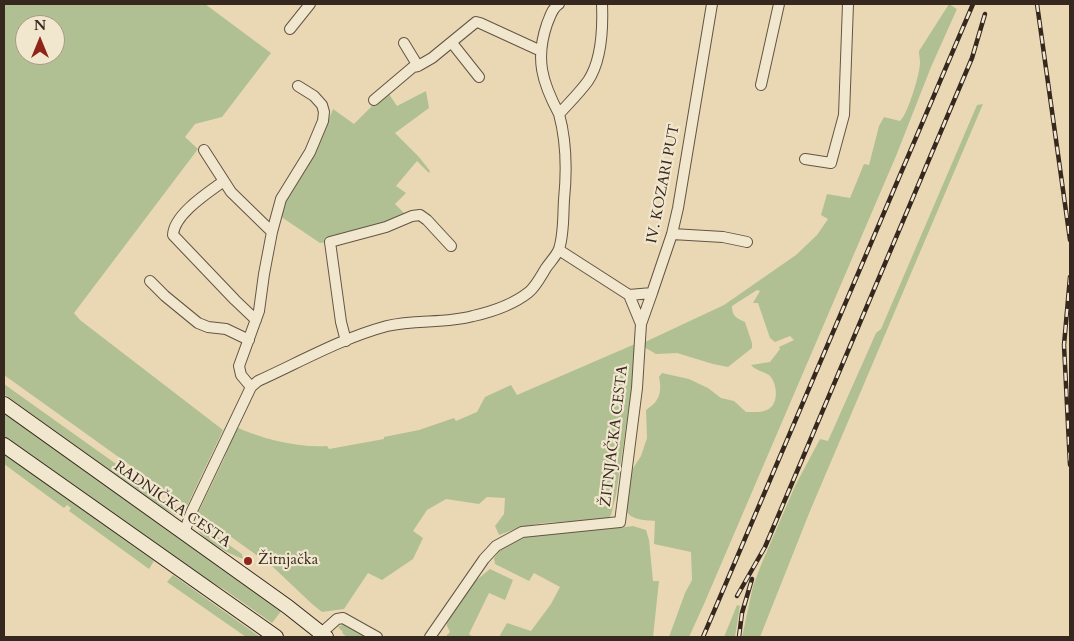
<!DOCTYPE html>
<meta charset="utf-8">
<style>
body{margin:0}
#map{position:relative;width:1074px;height:641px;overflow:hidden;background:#ead8b4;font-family:Cardo,serif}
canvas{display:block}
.frame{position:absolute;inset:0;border:5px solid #36281f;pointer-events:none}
.north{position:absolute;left:15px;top:15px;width:50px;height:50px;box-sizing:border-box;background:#f1e6ce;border:1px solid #a69a88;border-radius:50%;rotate:0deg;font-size:14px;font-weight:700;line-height:20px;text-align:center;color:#36281f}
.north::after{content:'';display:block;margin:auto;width:18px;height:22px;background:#8f2418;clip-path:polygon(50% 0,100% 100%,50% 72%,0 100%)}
</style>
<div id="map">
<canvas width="1074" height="641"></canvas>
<div class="frame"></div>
<div class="north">N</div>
</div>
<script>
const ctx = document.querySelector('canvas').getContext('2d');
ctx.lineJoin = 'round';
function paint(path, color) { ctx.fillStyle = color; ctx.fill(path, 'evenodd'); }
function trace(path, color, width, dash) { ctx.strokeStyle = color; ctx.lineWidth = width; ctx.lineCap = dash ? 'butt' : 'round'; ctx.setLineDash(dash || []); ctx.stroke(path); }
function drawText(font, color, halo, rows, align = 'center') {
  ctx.font = font + ' Cardo,serif'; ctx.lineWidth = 4.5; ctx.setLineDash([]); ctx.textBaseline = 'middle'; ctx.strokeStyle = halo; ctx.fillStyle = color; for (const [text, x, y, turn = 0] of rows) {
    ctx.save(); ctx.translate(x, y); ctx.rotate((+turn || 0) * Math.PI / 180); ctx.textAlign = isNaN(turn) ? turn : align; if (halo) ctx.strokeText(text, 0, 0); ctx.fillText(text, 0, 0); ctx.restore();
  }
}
const green = new Path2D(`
 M4,4H205L271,53L222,117L195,124L185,137L198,149L74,313L80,320L223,430L187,506L4,375ZM25,25H55V55H25Z
 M949,4L957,9L931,67L896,156L704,604L689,637H669L685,593L692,580L691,552L654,544L655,521C643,520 630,520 625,509L630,473L641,456L647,438L646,410C660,401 662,392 659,377L662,373L689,379L708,388L721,398L734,401L746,412C754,412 764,413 770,408C779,402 777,382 769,375C763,371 756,371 751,365L770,362L780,349L779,347L794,340L790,336L775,342L770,338L758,303H753L760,291L757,290L732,306C732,316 736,318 745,322L752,343V348L728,367L713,364L677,353L656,354L644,347L645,342L724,305L796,255L817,235L828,219L821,215L827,194L850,198L864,164L869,165L879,126L884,117L900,121C908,114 920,73 920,63C920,59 919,55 919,51Z
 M387,91L397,106L426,91L429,108L395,133L419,157L430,171L429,173L417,161L396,186L406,193L395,204L405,214L392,221L326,238L327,242L320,243L280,216L284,205L324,131L333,109L354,124Z
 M983,104L810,511L760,637H742L753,586L761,565L795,486L820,439L828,441L876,333L881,329L977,105Z
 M635,344L636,351L634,372L616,495L611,515L608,519L543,523L521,527L499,535L495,526L504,514L505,498L487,497L479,504L446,499L427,510L413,531L423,538L413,559L382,580L368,573L344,609L322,612L312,604L273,567L198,513L224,459L236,427C262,439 299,448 327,446L329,449L384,439V437L419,430L454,418L456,421L477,412L485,397L511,385L517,395Z
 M4,384L161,496L160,499L164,502L166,499L184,513L175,515L161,507L4,394Z
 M4,411L282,610L272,623L225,590L183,565L4,437Z
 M4,454L154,561L149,569L69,511L71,508L67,505L64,508L4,464Z
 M195,521L242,554L243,559C228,553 196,539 195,521Z
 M633,526L646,530L649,540L653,581H659L653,637H499L507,623L531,631L551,604L560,587L534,573L529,581L495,564L494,558C497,554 499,550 504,546C527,529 601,531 633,526Z
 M490,569L513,580L505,600L489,593L469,634L473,637H445L450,632L447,626V622L473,583Z
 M173,575L260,637H246L167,582Z
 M737,605L740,606L735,637H724Z
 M342,625H346L368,637H347L342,633L343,632L338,627Z`);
const minor = new Path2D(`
 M559,4C552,8 550,17 547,24C535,59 542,82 559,114
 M290,29L310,4
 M404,43L418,66L432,58L476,22L480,23L541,51
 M452,43L479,77
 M761,85L779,4
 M374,100L413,67L418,66
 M204,150L231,192L272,232
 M805,159L831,163L844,115L848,4
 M224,181C209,192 174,214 173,235L235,300L256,320
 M672,234L723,237L747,242
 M559,250L629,295L652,293L672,234L678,208L712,4
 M150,281L165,296L198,323L208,327L226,329L249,340
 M629,295L641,324L652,293
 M346,341L341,322L330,242L386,227L412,216L420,215L427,220L451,246
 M251,387L241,375L239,366L259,311L264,274L272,232L281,199L310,152L323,121L324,112L322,105L314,96L298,86
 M184,533L191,513L251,387L258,381C300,362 342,338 387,326C415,319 445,324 473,316C491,312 514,304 529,292C536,286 541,276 546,268C550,262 557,255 559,249C564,234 563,215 564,200C567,170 567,143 559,114C569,103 580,92 588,81C602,60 603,28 602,4
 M318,636L337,619L343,618L377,637
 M430,637L484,559L496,546L522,532L620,522L637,388L641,324`);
const secondary = new Path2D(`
 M4,404L288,607L326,637
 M4,445L276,637`);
const rail = new Path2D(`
 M1037,4L1070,240
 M1070,277L1064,345L1070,465
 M737,596L765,547L972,58L985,14
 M703,637L973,4
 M739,637L742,613L752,579`);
const markers = [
 [248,561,5,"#8f2418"]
];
const streetNames = [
 ["IV. KOZARI PUT",664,184,-79],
 ["ŽITNJAČKA CESTA",615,436,-83],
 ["RADNIČKA CESTA",172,505,35]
];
const poiNames = [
 ["Žitnjačka",258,561]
];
paint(green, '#b0c092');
trace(minor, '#635444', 12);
trace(secondary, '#36281f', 16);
trace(minor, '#f1e6ce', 10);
trace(secondary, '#f1e6ce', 14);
trace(rail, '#36281f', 4.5);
trace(rail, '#f1e6ce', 2.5, [8]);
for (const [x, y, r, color] of markers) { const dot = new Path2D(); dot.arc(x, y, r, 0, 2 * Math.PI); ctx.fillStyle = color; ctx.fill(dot); trace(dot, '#f1e6ce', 2); }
drawText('15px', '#36281f', '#f1e6ce', streetNames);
drawText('15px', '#36281f', '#f1e6ce', poiNames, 'left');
</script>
